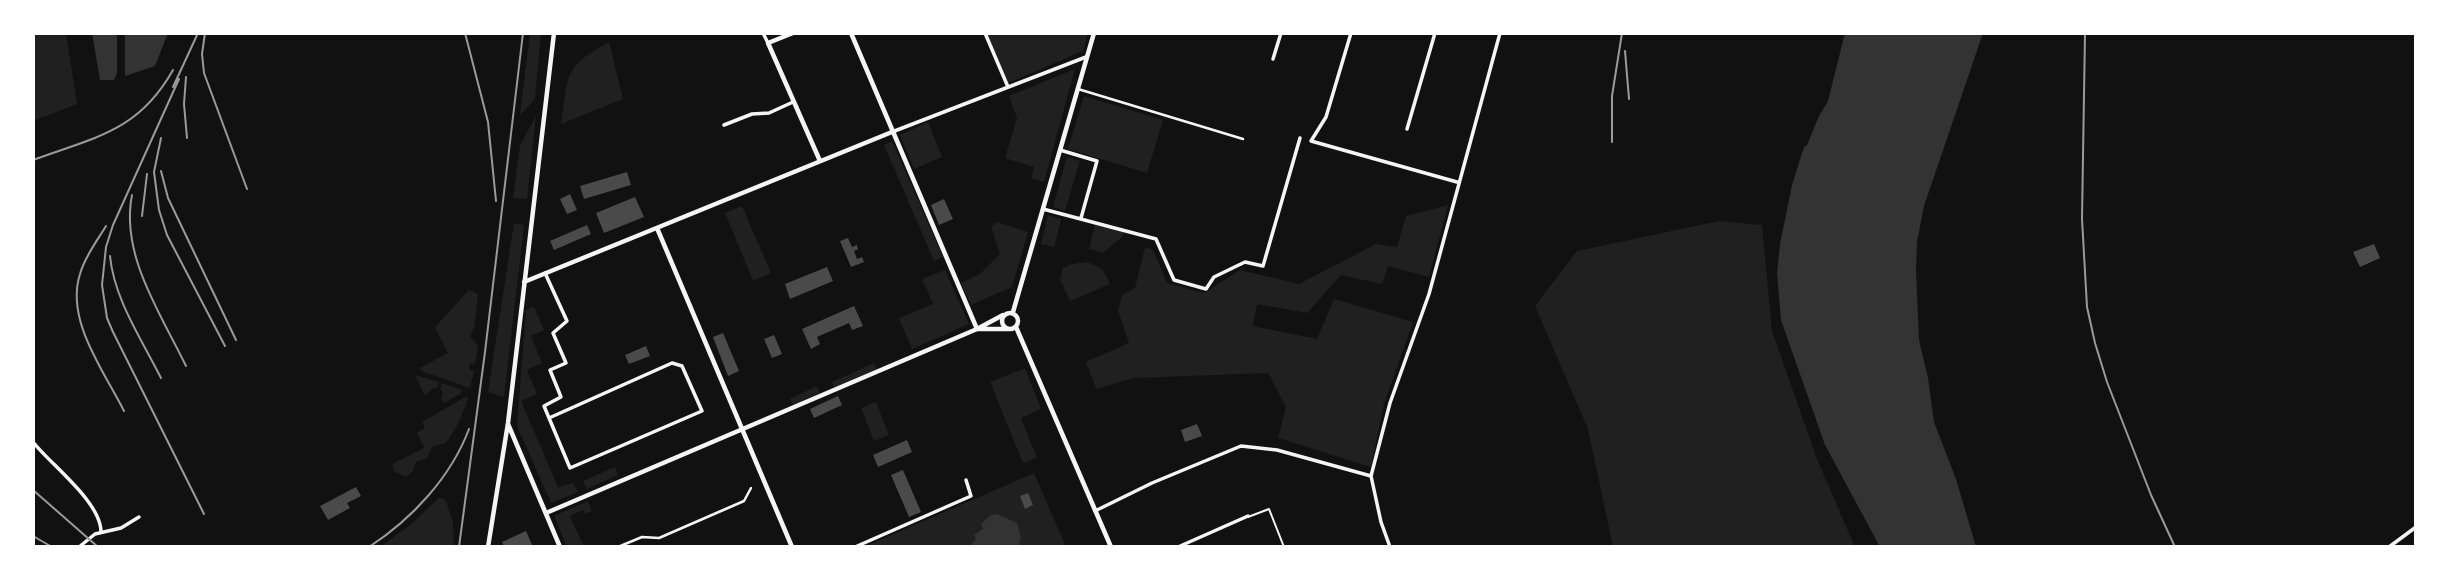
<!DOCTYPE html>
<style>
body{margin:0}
#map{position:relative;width:2449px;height:580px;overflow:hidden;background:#111;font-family:Inter,sans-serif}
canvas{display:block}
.frame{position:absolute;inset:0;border:35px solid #fff;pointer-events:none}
</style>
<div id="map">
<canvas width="2449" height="580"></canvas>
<div class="frame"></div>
</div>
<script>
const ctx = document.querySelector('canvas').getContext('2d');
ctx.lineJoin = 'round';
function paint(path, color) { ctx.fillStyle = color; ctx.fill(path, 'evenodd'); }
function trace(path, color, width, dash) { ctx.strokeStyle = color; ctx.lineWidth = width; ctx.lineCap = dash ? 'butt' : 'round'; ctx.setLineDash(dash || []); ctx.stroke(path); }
const green = new Path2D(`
 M33,33H66L77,104L33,121Z
 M530,33H541L535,99L520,115Z
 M987,33H1088L1083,51L1008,83Z
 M609,42L623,99L561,124C569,76 562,67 609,42Z
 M1075,69L1044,182L1031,178L1034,167L1005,158L1017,118L1009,96Z
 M1084,96L1163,120L1147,173L1068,149Z
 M536,116L527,199L513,198L520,146Z
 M928,122L942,157L914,169L900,135Z
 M892,141L943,257L934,261L884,145Z
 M1067,157L1080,161L1065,211L1053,207Z
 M1448,205L1429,277L1388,266L1382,284L1341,275L1307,313L1257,304L1253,326L1317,339L1334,299L1413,322L1384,404L1371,467L1278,438L1286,407L1268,373L1134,378L1096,389L1086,362L1129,343L1118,311L1122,295L1135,288L1145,247L1153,250L1167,283L1204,293L1240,270L1299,284L1376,244L1397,247L1406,216Z
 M742,206L771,273L753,281L725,213Z
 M1048,215L1061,219L1054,247L1041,244Z
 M1719,221L1762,225L1772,331L1817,459L1855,547H1613L1588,429L1535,306L1577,251Z
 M997,222L1028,232L1012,287L971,305L961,283L980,274L1000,254L991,227Z
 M514,223L524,225L504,397L488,392Z
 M1095,224L1124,232L1121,238L1103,253L1089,249Z
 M1088,262L1103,270L1110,284L1070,301L1060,279L1063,268L1072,264Z
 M945,270L969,324L912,349L899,318L933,304L922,279Z
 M469,290L478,294L474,329L470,336L478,346L475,364L470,363L469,369L474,371L470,388L424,372L420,368L448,353L435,327Z
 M534,307L544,330L531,336L542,363L527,370L537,394L521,401L558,487L573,483L578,492L551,503L517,426L526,310Z
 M874,363L877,369L834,388L832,382Z
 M1025,368L1041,409L1021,418L1037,458L1023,463L990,382Z
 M415,375L439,382L438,387L432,389L425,396Z
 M442,383L462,390L460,394L444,403L441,399L443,392L440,389Z
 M817,386L820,393L793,405L790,399Z
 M467,396L468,399L457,426L446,443L432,447L427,458L416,462L413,471L406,477L394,471L392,464L424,448L417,432L425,428L422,422Z
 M876,402L889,435L874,441L861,408Z
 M615,467L618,475L587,489L583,481Z
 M1034,473L1066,547H864Z
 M440,497L446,501L453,523L454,547H380L410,525Z
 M588,501L592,511L585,514L583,510L570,516L584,547H567L554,516Z`);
const water = new Path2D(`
 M92,33H117V73L114,80H100Z
 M125,33H168L155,66L125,76Z
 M1845,33H1983L1924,206L1917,242L1916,270L1919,340L1928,378L1934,422L1956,479L1976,547H1880L1825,445L1781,320L1777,273L1780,244L1792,185L1804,147L1807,145L1819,116L1828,101Z
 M997,514L1017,523L1021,538L1019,543L1022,547H972L971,545L976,539L974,535L983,529L981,524L991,515Z`);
const building = new Path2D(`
 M627,172L631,185L584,199L580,186Z
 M570,194L577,210L567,214L560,199Z
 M635,197L644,217L604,233L596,213Z
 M944,199L953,219L939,225L931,205Z
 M587,225L591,234L554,250L550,241Z
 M848,238L852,247L857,245L858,249L854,251L857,259L862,257L864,262L851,267L840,241Z
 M2374,244L2380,258L2360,267L2353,252Z
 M827,267L833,281L790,299L785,284Z
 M854,306L863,326L852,330L849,323L817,337L820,344L811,349L802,329Z
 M723,333L739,371L728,376L713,337Z
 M774,335L782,354L772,358L764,339Z
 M646,346L650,356L629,364L625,355Z
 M838,396L842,405L814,418L810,409Z
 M1197,424L1202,436L1185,442L1181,430Z
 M907,440L912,452L878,467L873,455Z
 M903,470L921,512L909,517L891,475Z
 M356,487L361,496L347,503L350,508L328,520L320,506Z
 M1028,493L1033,505L1025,509L1020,496Z
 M526,531L533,547H504L502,542Z`);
const service = new Path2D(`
 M1248,517L1269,509L1284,547`);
const pedestrian = new Path2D(`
 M1078,89L1243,139
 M618,547L642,537L659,538L744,501L751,488`);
const minor = new Path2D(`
 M763,33L768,43
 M985,33L1008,87
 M1351,33L1326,117L1311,141L1457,182
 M1273,59L1281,33
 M724,125L752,114L769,113L793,102
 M1407,129L1435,33
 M892,132L1086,57
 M1060,150L1097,161L1081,218
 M1043,209L1156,239L1174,280L1206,289L1214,277L1245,262L1263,266L1300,138
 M545,273L567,321L553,333L566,363L550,370L561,397L544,406L570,468L702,411L682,366L672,363L549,418
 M33,442C51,465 101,502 101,532
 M1095,511L1152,483L1241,446L1277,450L1371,476
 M79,547L95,534L121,528L139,517
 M855,547L971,496L966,480
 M1178,547L1248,516
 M1390,547L1381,522L1371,476L1390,403L1429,294L1500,33
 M2389,547L2416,527`);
const tertiary = new Path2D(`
 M793,33L768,43L820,161
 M851,33L977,329
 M657,228L792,547
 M524,282L892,132`);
const secondary = new Path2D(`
 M1013,312L1094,33
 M1002 321a8 8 0 1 1 16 0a8 8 0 1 1-16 0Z
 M1016,327L1111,547
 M978,329H1008
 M508,424L560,547
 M546,513L977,329L1003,315
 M488,547L508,423L554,33`);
const rail = new Path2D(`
 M205,33L202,54L204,73L247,189
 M465,33L488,122L496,201
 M2085,33L2082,219L2087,307L2095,343L2107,382L2151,495L2175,547
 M1625,51L1629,99
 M186,77L184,104L187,138
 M179,79L113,225L106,247L102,285L107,318L113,332L204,514
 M173,87L198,33
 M161,138L154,172L159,210L167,235L225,346
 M1612,142V96L1622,33
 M33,160C95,137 138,132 173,70
 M161,171L168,198L236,340
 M132,195C120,255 161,314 186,366
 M142,216L147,174
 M106,226C97,241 85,256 80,274C65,320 104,371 124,411
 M110,256C114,299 142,340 161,378
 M33,490L98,547
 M33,536L52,547
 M369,547C412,519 451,477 469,429
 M459,547L485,352L523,33`);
paint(green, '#202020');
paint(water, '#333');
paint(building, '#4a4a4a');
trace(service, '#f5f5f5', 2);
trace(pedestrian, '#f5f5f5', 2.5);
trace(minor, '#f5f5f5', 3.5);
trace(tertiary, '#f5f5f5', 4.5);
trace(secondary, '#f5f5f5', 4.5);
trace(rail, '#9a9a9a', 2);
</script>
